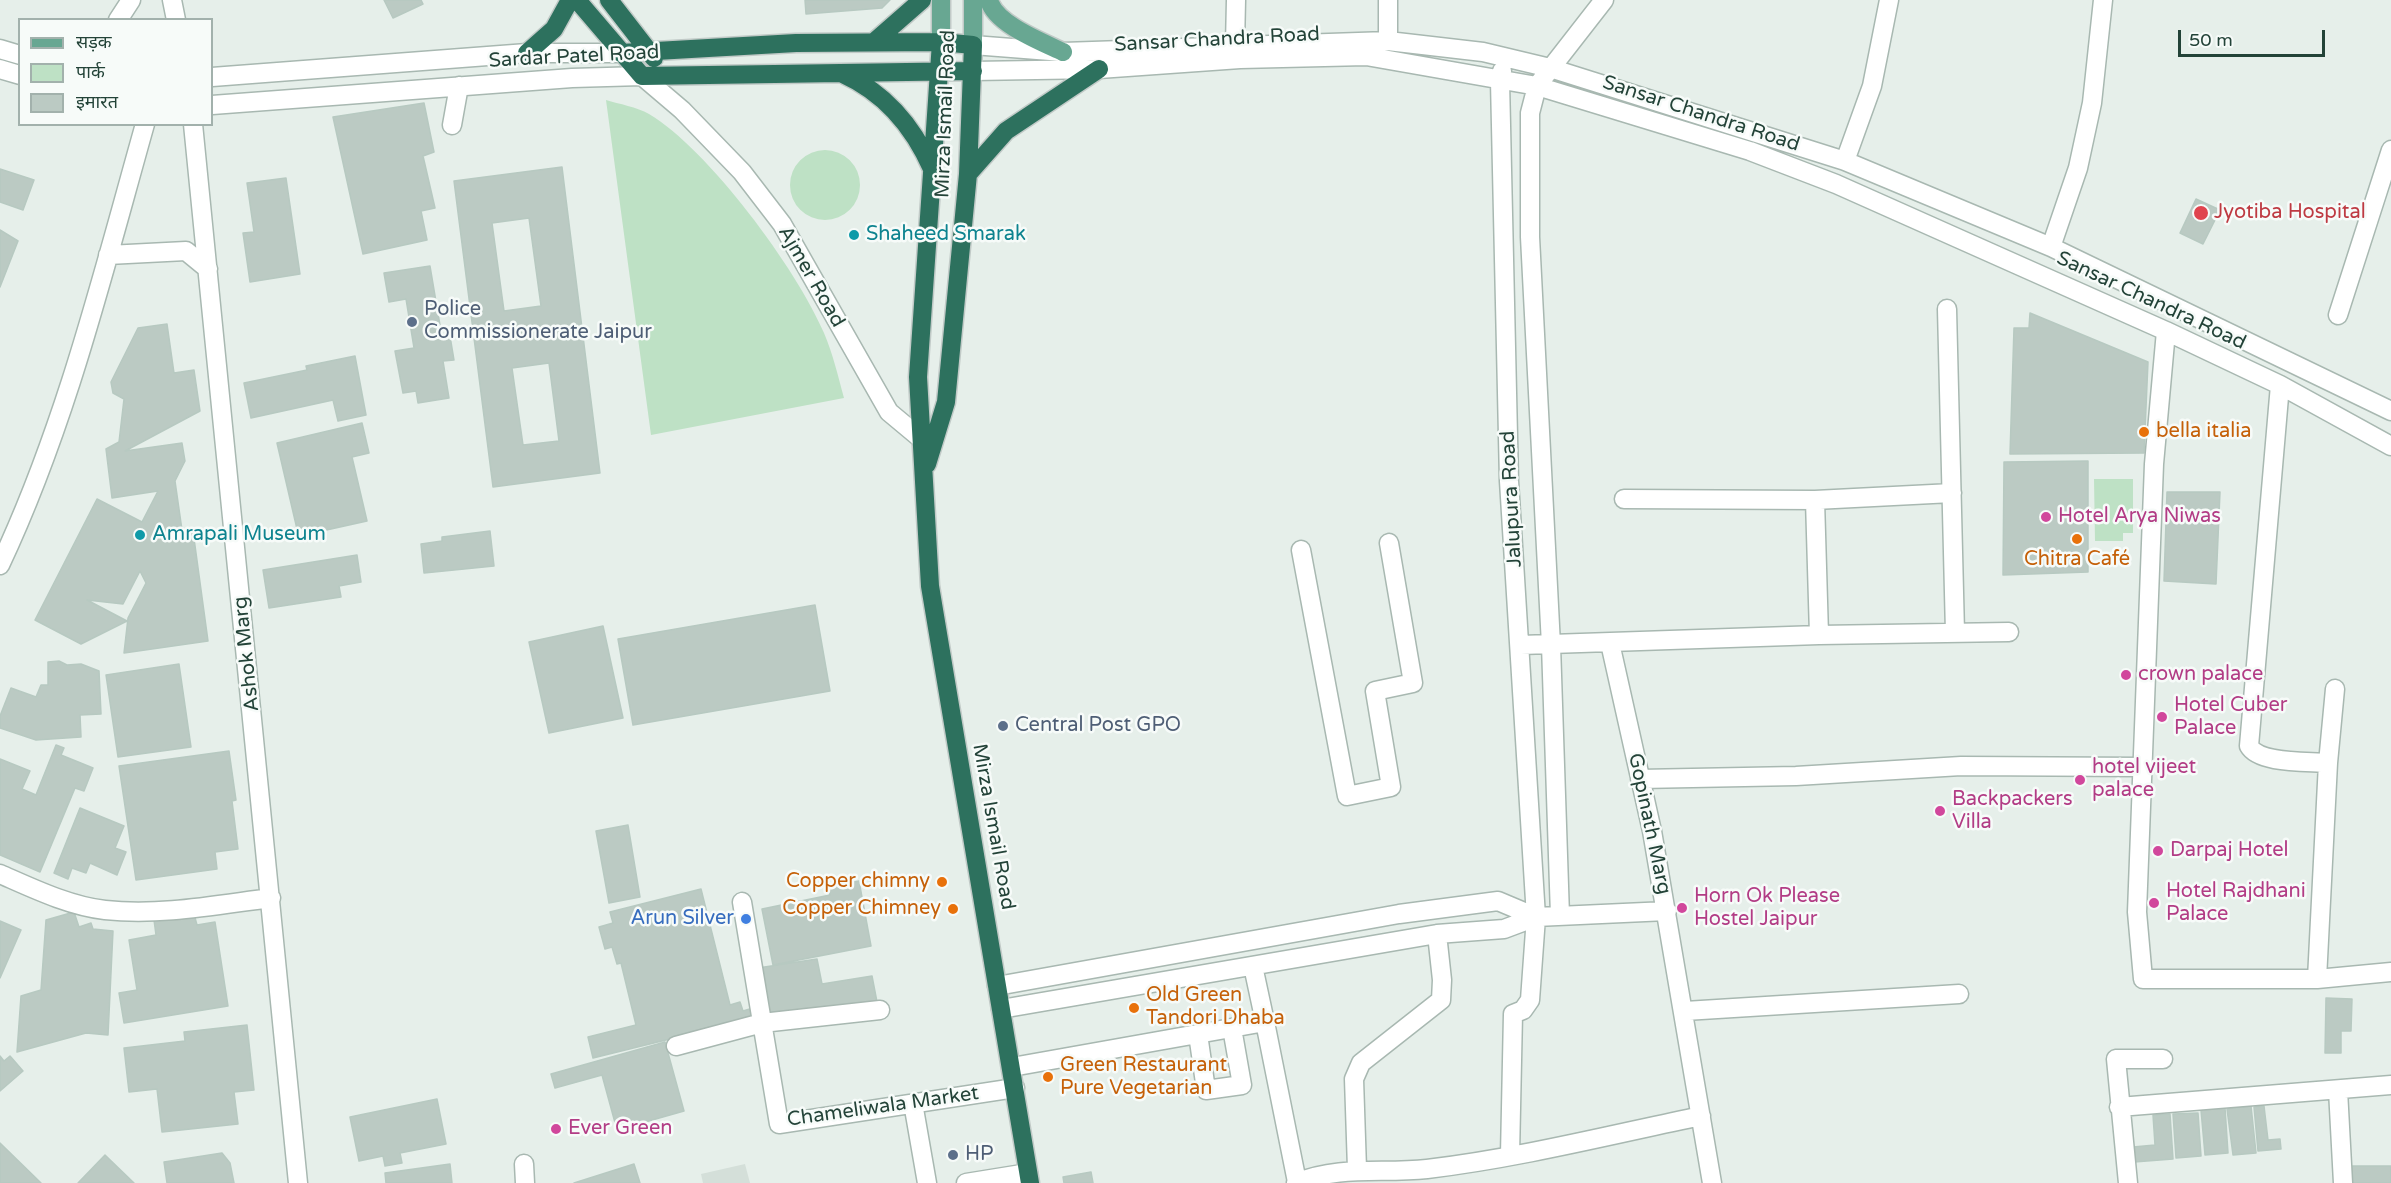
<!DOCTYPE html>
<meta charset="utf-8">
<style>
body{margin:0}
#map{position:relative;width:2391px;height:1183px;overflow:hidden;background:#e6efea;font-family:"Varela Round","Noto Sans Devanagari",sans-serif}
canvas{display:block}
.legend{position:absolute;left:18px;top:18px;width:195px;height:108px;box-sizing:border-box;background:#f7fbf9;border:2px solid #a2b1ac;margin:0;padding:8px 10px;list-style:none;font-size:18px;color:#234338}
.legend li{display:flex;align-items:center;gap:12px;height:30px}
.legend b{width:30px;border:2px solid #a2b1ac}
.scale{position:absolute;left:2178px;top:30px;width:147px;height:27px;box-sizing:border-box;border:3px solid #234338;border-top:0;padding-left:8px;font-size:18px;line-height:21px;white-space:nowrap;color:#234338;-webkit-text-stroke:4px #f7fbf9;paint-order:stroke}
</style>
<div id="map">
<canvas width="2391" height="1183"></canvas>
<ul class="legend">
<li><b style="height:8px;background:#68a792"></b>सड़क</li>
<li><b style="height:16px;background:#bee1c5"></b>पार्क</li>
<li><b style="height:16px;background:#bbcac3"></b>इमारत</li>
</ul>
<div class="scale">50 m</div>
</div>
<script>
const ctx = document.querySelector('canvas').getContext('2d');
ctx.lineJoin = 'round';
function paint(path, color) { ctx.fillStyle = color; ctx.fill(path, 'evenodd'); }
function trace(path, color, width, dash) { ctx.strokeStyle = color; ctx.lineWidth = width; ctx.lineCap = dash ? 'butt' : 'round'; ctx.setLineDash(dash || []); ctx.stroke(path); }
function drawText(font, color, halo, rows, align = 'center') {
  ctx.font = font + ' "Varela Round",sans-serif'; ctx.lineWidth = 5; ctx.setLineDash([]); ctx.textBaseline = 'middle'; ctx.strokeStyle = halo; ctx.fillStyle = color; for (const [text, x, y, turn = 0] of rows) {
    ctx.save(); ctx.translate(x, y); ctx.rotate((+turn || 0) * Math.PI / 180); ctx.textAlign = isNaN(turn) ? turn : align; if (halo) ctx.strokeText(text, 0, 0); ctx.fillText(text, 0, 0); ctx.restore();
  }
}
const built = new Path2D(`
 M745,1164L750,1183H703L701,1174Z`);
const green = new Path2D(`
 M606,100C619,104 637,107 649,114C708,149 797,269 824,333C833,354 838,376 844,398L651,435Z
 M790 185a35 35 0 1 1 70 0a35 35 0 1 1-70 0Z
 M2094,479H2133V533H2123V541H2095Z`);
const building = new Path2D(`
 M384,0H421L423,4L393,18Z
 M805,0H890L882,8L806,14Z
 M424,103L434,152L423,156L435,208L421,211L427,240L363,254L333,117Z
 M562,167L600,473L493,487L454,181ZM529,218L541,306L504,311L492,223ZM549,363L559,441L523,445L512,368Z
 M0,169L34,180L23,210L0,202Z
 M286,178L300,274L250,282L243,233L254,232L247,183Z
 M2196,199L2220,210L2203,244L2180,233Z
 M0,230L18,241L0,287Z
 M430,266L442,337L450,336L454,360L443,361L449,398L418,403L416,391L403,393L395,351L414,348L406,299L389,302L384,273Z
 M2030,313L2148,362L2144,453L2010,454L2014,328H2029Z
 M167,324L174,373L194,370L200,411L125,451L182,443L185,461L175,481L182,530L193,531L208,641L124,653L128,618L146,583L140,571L123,604L87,600L127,621L81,644L35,620L97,499L142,522L158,491L112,498L106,449L119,442L124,399L113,393L111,382L138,328Z
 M355,356L366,415L338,421L333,400L251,418L244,383L307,370L306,366Z
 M362,423L369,453L352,457L367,521L313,533L312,526L297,529L277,443Z
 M2088,461V572L2003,575L2004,462Z
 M2167,492H2220L2216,584L2164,581Z
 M490,531L494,566L424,573L421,544L442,541V537Z
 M357,555L361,582L339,586L341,597L269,608L263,570Z
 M815,605L830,691L633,725L618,639Z
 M603,626L623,718L549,733L529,642Z
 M59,661L67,665L81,664L99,671L101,714L80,715L81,737L36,740L0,728V716L11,688L36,697L41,685H48V662Z
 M179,664L191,747L118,757L106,675Z
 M56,745L64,748L61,755L93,768L84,791L75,788L40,872L0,855V759L30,771L22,789L36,795Z
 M229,751L236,800L232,801L238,849L215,852L217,869L136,880L119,766Z
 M80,808L124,826L115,848L126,852L117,875L90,863L86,873L72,868L68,879L54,873Z
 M628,825L640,897L609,903L596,831Z
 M859,881L871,946L773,965L762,909L830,895L828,887Z
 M701,889L730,1005L740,1002L743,1011L753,1008L755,1018L593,1058L588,1037L636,1025L621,963L617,964L612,947L605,949L599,927L613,923L610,912Z
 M74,912L79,927L91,923L93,929L113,931L108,1035L86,1033L17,1052L21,996L41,990L46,920Z
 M194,914L197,925L215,922L228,1006L124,1023L119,993L137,990L129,940L156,935L154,920Z
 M0,921L21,930L0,978Z
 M817,959L822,984L872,976L877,1002L769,1019L758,968Z
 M2326,998L2352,999L2351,1031H2341V1053H2325Z
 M247,1025L254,1090L234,1092L238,1124L162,1132L157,1089L129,1092L124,1048L185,1041L184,1032Z
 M665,1042L684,1111L617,1130L602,1075L555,1088L551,1074Z
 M0,1056L4,1061L10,1056L23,1071L0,1091Z
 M437,1099L446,1144L400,1153L402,1163L385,1166L383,1156L359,1161L350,1117Z
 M2251,1106L2256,1153L2233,1155L2227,1109Z
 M2264,1106L2268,1140L2280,1139L2281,1149L2258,1151L2254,1107Z
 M2225,1108L2228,1153L2205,1155L2201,1110Z
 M2198,1113L2201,1156L2176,1158L2173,1114Z
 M2170,1114L2173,1159L2134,1162L2133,1147L2155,1145L2153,1115Z
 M0,1143L41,1183H0Z
 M222,1153L230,1163L234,1183H167L164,1162Z
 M105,1155L134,1183H78Z
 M450,1164L452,1183H386L385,1173Z
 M634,1164L640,1183H574Z
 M2352,1166H2391V1183H2352Z
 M1091,1172L1093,1183H1064L1063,1177Z`);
const minor = new Path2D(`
 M172,0L176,20
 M118,20L131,0
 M1388,41V0
 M973,45L1063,52L1388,41L1483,52L1550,68L1845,161L2051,247L2391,411
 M1235,45L1236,0
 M0,49L20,55
 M0,69L20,75
 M973,71L1099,69L1240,59L1366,56L1537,86L1750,151L1836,184L2166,331L2280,385L2391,446
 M1502,71L1500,81L1509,481L1536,917L1530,1000L1523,1010L1513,1014L1510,1155
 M212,77L527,53H621
 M212,105L572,78L642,76L682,110L742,172L782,224L889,412L931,447
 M193,124L298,1183
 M452,125L459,86
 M1845,161L1872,86L1889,0
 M2051,247L2078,168L2092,103L2103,0
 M108,255L186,251L208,269
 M1947,309L1955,633
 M2338,315L2391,150
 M2166,331L2154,464L2137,912L2143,979H2317L2391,972
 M2280,385L2249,746C2259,764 2308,761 2328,763
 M1624,499L1815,500L1819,635
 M1815,500L1952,493
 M1301,550L1347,796L1391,787L1375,691L1413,683L1389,543
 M0,565C66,425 103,273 145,124
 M1610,643L1652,831L1712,1183
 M1521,645L1819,635L2009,632
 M1640,779L1796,776L1961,766L2144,767
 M0,874C32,888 69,906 105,910C160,916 216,905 271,898
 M742,902L779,1124L1015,1088
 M1560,916L1551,645L1530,237V113L1537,86L1604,0
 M2317,979L2328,763L2335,689
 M997,986L1399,914L1498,901L1536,917
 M1001,1009L1437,934L1504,929L1536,917L1667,911
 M1685,1011L1959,994
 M1265,1022L1297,1182
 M1198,1034L1206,1090L1242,1085L1232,1028
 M676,1046L762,1023L880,1010
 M1012,1067L1265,1022L1253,966
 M2338,1090L2343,1183
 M913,1103L927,1183
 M2119,1107L2391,1085
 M524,1164L525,1183
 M1357,1169L1354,1079L1361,1063L1441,1000L1442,980L1437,934
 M966,1183L1028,1173
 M1296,1183C1341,1165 1381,1174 1427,1169C1519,1158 1610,1135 1701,1116
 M2128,1183L2116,1059H2163`);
const major = new Path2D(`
 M973,0V45
 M989,0C995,24 1042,42 1063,52
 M941,42V0`);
const highway = new Path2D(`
 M577,0L642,76L973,71
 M609,0L654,58
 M874,42L922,0
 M941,42L918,377L930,586L1030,1183
 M527,53L554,29L570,0
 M621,53L796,43L941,42L973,45L968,174L946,402L927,464
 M843,74C885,93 914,128 932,169
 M968,174L1006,131L1099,69`);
const markers = [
 [2201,213,8,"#e0444e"],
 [854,235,6,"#0f9aa8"],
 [412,322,6,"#5c6f8a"],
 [2144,432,6,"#e8710a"],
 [2046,517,6,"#d1479c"],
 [140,535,6,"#0f9aa8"],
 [2077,539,6,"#e8710a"],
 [2126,675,6,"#d1479c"],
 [2162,717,6,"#d1479c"],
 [1003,726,6,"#5c6f8a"],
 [2080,780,6,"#d1479c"],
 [1940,811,6,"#d1479c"],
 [2158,851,6,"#d1479c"],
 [942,882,6,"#e8710a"],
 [2154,903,6,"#d1479c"],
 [1682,908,6,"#d1479c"],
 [953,909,6,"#e8710a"],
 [746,919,6,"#3f7fe0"],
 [1134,1008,6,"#e8710a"],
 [1048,1077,6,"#e8710a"],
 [556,1129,6,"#d1479c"],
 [953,1155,6,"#5c6f8a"]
];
const streetNames = [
 ["Sansar Chandra Road",1217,40,-3],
 ["Sardar Patel Road",574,57,-3],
 ["Mirza Ismail Road",946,114,-88],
 ["Sansar Chandra Road",1701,114,18],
 ["Ajmer Road",811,277,60],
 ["Sansar Chandra Road",2151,301,25],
 ["Jalupura Road",1512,499,-93],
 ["Ashok Marg",247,654,-96],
 ["Gopinath Marg",1649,824,78],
 ["Mirza Ismail Road",993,827,80],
 ["Chameliwala Market",883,1107,-8]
];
const healthNames = [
 ["Jyotiba Hospital",2214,213]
];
const cultureNames = [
 ["Shaheed Smarak",866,235],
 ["Amrapali Museum",152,535]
];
const serviceNames = [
 ["Police",424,310],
 ["Commissionerate Jaipur",424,333],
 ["Central Post GPO",1015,726],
 ["HP",965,1155]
];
const foodNames = [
 ["bella italia",2156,432],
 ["Chitra Café",2077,560,"center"],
 ["Copper chimny",930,882,"right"],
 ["Copper Chimney",941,909,"right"],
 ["Old Green",1146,996],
 ["Tandori Dhaba",1146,1019],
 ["Green Restaurant",1060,1066],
 ["Pure Vegetarian",1060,1089]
];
const hotelNames = [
 ["Hotel Arya Niwas",2058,517],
 ["crown palace",2138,675],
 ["Hotel Cuber",2174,706],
 ["Palace",2174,729],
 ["hotel vijeet",2092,768],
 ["palace",2092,791],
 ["Backpackers",1952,800],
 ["Villa",1952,823],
 ["Darpaj Hotel",2170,851],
 ["Hotel Rajdhani",2166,892],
 ["Palace",2166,915],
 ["Horn Ok Please",1694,897],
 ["Hostel Jaipur",1694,920],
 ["Ever Green",568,1129]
];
const shopNames = [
 ["Arun Silver",734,919]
];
paint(built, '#d4dfd9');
paint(green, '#bee1c5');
paint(building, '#bbcac3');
trace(building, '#b7c9c1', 1.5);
trace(minor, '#a8b8b1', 21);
trace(major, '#c1cac7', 21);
trace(highway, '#c1cac7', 21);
trace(minor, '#fff', 18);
trace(major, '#68a792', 18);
trace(highway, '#2d715e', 18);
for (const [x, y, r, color] of markers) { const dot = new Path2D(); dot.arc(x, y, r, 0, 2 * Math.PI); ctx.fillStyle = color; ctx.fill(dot); trace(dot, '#f7fbf9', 2); }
drawText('20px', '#234338', '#f7fbf9', streetNames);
drawText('20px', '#be3a42', '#f7fbf9', healthNames, 'left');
drawText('20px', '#0d838f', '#f7fbf9', cultureNames, 'left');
drawText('20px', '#4e5e75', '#f7fbf9', serviceNames, 'left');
drawText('20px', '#c56008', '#f7fbf9', foodNames, 'left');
drawText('20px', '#b23c85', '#f7fbf9', hotelNames, 'left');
drawText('20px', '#366cbe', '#f7fbf9', shopNames, 'right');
</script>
